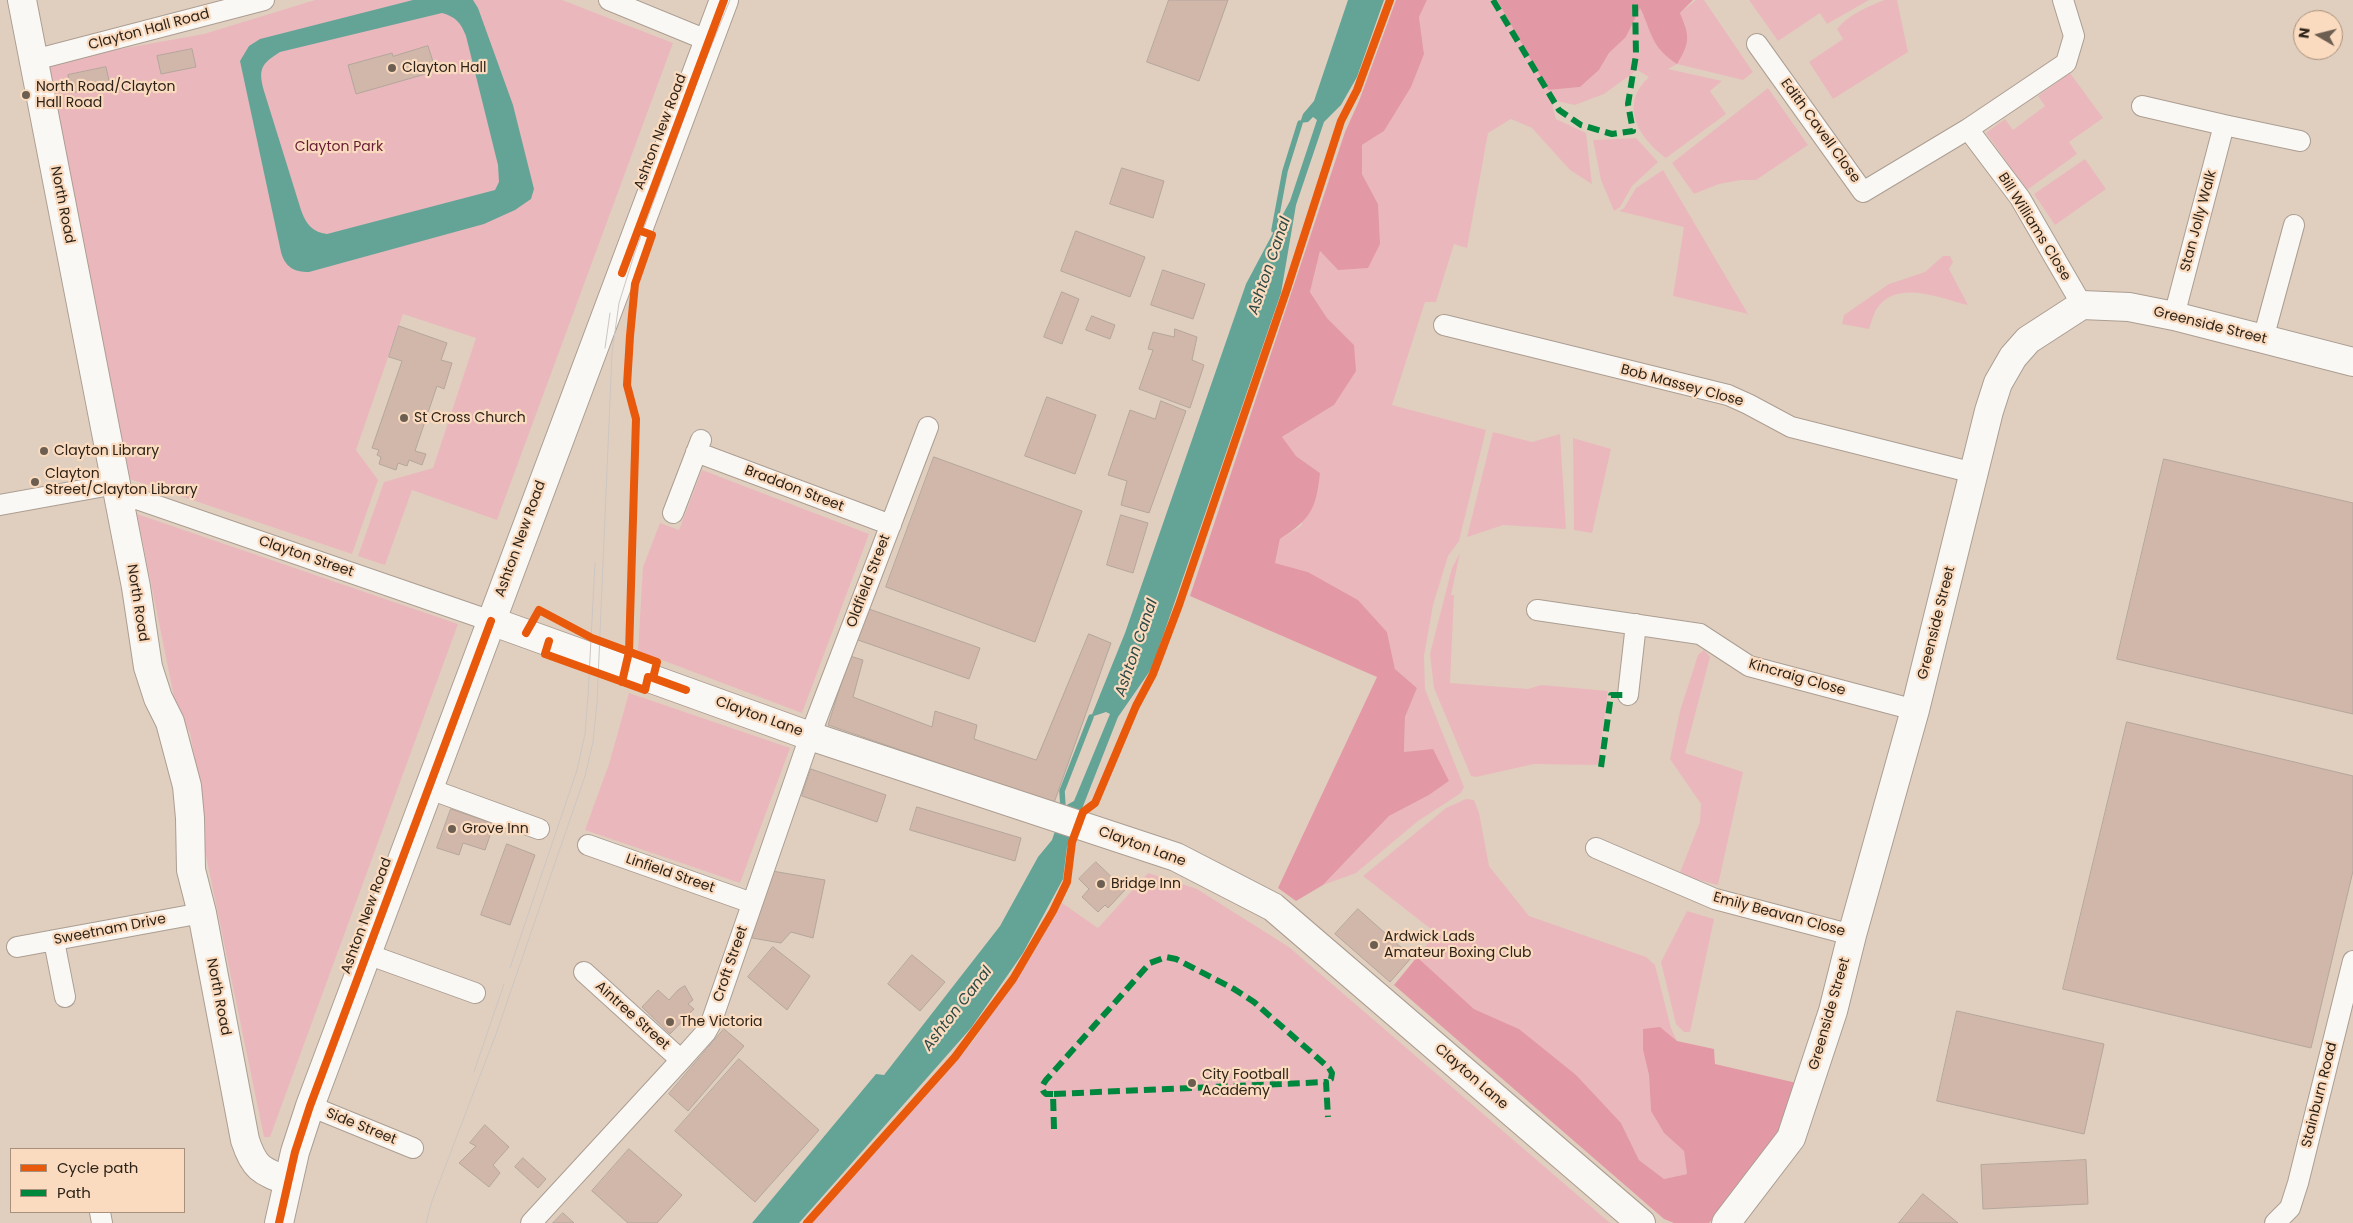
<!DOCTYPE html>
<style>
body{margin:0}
#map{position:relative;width:2353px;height:1223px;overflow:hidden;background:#e0cfbf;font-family:Poppins,sans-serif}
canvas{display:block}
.legend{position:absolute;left:10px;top:1148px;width:175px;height:65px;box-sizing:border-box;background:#fadbbf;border:1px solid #a8917c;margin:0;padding:6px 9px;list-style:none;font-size:15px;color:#2e2318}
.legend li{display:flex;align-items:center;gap:10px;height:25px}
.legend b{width:25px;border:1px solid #a8917c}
.north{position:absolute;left:2293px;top:10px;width:50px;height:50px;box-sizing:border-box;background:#fadbbf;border:1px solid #a8917c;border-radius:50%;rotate:278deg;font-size:14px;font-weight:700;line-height:20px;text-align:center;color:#2e2318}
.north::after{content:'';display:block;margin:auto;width:18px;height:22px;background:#6c5f52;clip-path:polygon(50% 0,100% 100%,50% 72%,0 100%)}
</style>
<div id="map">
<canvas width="2353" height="1223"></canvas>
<ul class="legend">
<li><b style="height:6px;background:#e8590c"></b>Cycle path</li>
<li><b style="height:6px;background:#00873e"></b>Path</li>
</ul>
<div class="north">N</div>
</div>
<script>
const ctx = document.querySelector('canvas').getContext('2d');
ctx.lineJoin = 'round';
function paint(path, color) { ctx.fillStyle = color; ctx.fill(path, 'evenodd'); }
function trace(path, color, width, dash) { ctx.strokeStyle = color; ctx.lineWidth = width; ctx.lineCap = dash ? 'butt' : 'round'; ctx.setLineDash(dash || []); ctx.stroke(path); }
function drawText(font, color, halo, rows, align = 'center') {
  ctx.font = font + ' Poppins,sans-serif'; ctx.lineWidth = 4.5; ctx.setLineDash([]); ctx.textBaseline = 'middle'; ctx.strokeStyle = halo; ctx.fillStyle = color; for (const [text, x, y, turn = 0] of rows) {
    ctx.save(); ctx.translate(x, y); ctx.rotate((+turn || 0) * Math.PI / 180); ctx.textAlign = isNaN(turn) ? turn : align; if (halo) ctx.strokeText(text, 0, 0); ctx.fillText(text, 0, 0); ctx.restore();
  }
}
const green = new Path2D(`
 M315,0H562L673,43L497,520L412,490L385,565L358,556L384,482L433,468L476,338L403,314L356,450L378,480L352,554L130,479L48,62L204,34Z
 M1427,0H1497L1548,90L1580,87L1599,70L1609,53L1626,37L1640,7L1643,16L1685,25L1680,13L1696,0H1704L1753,72L1743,80L1677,64L1668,69L1722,81L1710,91L1726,114L1666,158C1639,138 1618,105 1649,77L1637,70L1604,94L1575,105L1551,100L1556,119L1586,133L1592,184L1570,170L1532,128L1511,119L1488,133L1467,248L1454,244L1436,302H1425L1392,405L1486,430L1459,541L1448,556L1433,605L1424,656L1425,689L1464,787L1461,793L1418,821L1356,873L1323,885L1389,816L1429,795L1449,781L1404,752L1405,717L1417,688L1395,669L1387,632L1358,600L1308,572L1275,563L1280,539L1301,526L1320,473L1296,456L1281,438L1334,405L1354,345L1327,318L1310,292L1320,251L1338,270L1378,204L1362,174V145L1384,131L1424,54L1419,17Z
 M1749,0H1869L1827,24L1820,13L1778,41Z
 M1884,0H1897L1908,52L1833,99L1809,62L1843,39L1837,29C1848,15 1867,7 1884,0Z
 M2070,73L2103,118L2069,142L2077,154L2027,190L1986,133L2005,119L2013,130L2045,106L2038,96Z
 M1768,88L1808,145L1756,180H1741L1719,184L1694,194L1672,163Z
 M1636,138L1658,162L1632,186L1620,207L1614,211L1601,180L1593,140Z
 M2085,159L2106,189L2055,225L2034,194Z
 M1663,170L1748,314L1673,296L1684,227L1619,211L1624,208L1636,188Z
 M1943,256H1950L1953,262L1949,269L1968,305C1940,298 1895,278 1876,310C1873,316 1871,323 1869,329L1842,324L1844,315L1889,284L1925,272Z
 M1493,432L1532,442L1560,434L1566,529L1503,525L1467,537Z
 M1573,438L1611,449L1592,533L1574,530Z
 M702,470L869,534L802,713L638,651L643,567L660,523L679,530Z
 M137,514L458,624L270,1137H264L204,846V808L190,733L175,702Z
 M1460,553L1451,595H1454L1450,683L1528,689L1541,685L1608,691L1598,765L1534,764L1476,777L1471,776L1434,688L1430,654L1452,568Z
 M1704,650L1710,657L1685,753L1743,772L1718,885L1679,875L1700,822L1701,804L1670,759L1680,711L1698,655Z
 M629,693L790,748L740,883L585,830L609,764Z
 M1466,799L1474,800L1479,813L1489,866L1529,916L1646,957L1655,965L1671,1028L1677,1041L1660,1028L1643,1050L1649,1075L1651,1111L1664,1133L1684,1151L1687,1174L1664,1179L1639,1160L1621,1123L1519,1029L1474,1009L1417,957L1436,933L1363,876L1446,808Z
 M1148,873L1197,889L1289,947L1610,1223H812L974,1040L1032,955L1062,903L1098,928Z
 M1687,911L1714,919L1690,1032H1684L1676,1024L1661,962Z`);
const forest = new Path2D(`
 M1396,0H1427L1419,17L1424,54L1411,87L1384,131L1362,145V174L1378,204L1380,244L1368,268L1338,270L1320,251L1310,292L1327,318L1354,345L1356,371L1334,405L1282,437L1296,456L1320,473C1316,509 1311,519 1280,539L1275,563L1308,572L1358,600L1387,632L1395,669L1417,688L1405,717L1404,752L1433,749L1449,781L1429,795L1389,816L1323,885L1296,901L1278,888L1377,677L1190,596L1345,132L1359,101Z
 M1497,0H1693L1680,13C1690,36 1690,43 1677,64C1650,46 1653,34 1640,8L1626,37L1609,53L1599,70L1580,87L1548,90Z
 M1417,957L1474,1009L1519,1029L1576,1075L1621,1123L1639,1160L1664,1179L1687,1174L1684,1151L1664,1133L1651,1111L1649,1075L1643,1050V1029L1660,1027L1677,1041L1714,1049L1715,1064L1801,1084L1788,1121L1750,1175L1709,1223H1674L1664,1219L1394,985Z`);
const water = new Path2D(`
 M413,0H473L478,8L513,105L534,189L531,199L515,210L484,224L309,272C294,272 285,267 281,252L240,61L249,46L260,39ZM442,13C456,17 461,23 466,36L498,165L499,182L495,190L327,234C312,232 306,224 301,210L264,91C258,69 261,64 280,52Z
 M1348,0H1384L1357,77L1341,105L1324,122L1296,205L1281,293L1152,668L1118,717L1067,847L1063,879L1023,953L971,1028L799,1223H752L876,1074L884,1075L1000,926L1038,857L1052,840L1063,807L1074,801L1110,714L1106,712L1091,717L1125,633L1246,284L1290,201L1317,120L1313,117L1308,122L1300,123L1303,114L1314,101Z`);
const stream = new Path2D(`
 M1274,230L1285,171L1300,123
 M1063,807L1062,791L1091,717`);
const building = new Path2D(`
 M1169,0H1228L1199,81L1147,62Z
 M428,46L436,71L356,94L348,65L392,53L393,56Z
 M192,49L196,67L161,74L157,56Z
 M106,67L110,85L71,93L68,75Z
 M1122,168L1164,181L1153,218L1110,204Z
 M1076,231L1145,257L1130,297L1061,271Z
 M1163,270L1205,284L1193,319L1151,305Z
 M1062,292L1079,299L1062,344L1044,337Z
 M1092,316L1115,325L1110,339L1086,330Z
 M399,326L447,343L441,360L452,363L444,389L437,386L415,451L426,454L422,465L409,460L407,466L398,463L396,470L379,464L381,457L377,455L379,450L372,448L402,361L389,357Z
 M1175,329L1197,337L1192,360L1204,365L1190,408L1139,389L1153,350L1148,349L1153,332L1174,337Z
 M1047,397L1096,415L1075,474L1025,456Z
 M1161,401L1186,411L1149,513L1121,505L1127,481L1108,475L1130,410L1155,419Z
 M934,457L1082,511L1035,642L886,587Z
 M2164,459L2353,503V714L2117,659Z
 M1121,515L1148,523L1133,573L1107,565Z
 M869,609L980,648L969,679L858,640Z
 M1089,634L1111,643L1054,803L828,725L850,656L863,660L853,697L932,727L935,711L977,725L974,739L1036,760Z
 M2127,722L2353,776V871L2311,1048L2063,989Z
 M811,769L886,795L877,822L802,796Z
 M917,807L1021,838L1015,861L910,830Z
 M451,809L494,824L485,850L463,843L459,855L437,848Z
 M507,844L535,855L510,925L481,915Z
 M1096,862L1125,890L1108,908L1105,905L1098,912L1082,897L1089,889L1079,879Z
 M772,871L825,880L813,938L791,932L781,943L752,938Z
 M1358,909L1412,957L1390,982L1335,934Z
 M773,947L810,976L787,1010L748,977Z
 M912,955L945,982L920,1011L888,984Z
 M685,986L693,1000L688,1004L694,1009L670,1034L642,1007L658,990L669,1000L678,990Z
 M1957,1011L2104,1044L2084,1134L1937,1101Z
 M724,1029L744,1046L688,1111L669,1094Z
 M739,1059L819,1130L755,1202L675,1131Z
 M485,1125L509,1147L493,1165L500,1173L489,1187L459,1163L476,1146L470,1143Z
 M629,1149L682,1195L657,1223H628L592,1191Z
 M523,1158L546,1179L538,1188L515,1167Z
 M2086,1160L2088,1204L1983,1209L1981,1165Z
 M1923,1194L1958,1223H1899Z
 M563,1213L574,1223H553Z`);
const street = new Path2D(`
 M609,0L709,41
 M2063,0L2074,36L2066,63L1968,129L2020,198L2082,305
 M1757,44L1863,192L1968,129
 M34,60L264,0
 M2142,106L2224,125
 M2174,316L2224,125L2300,141
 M1444,325L1728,395L1748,404L1791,427L1974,473
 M2263,339L2294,225
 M696,452L891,525
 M120,502L137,499L491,621
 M0,505L116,484
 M673,513L701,440
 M1537,610L1700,634L1749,666L1915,710
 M1628,695L1636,624
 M427,788L539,829
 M588,845L752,903
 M1596,848L1715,899L1852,935
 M54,941L65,997
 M17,947L202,913
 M367,954L475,993
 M584,972L681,1060
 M310,1106L413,1148
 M100,1212L102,1223
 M531,1223L681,1060L706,1032L711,1023L810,736L928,427
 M2275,1223L2290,1208L2298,1183L2353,961`);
const secondary = new Path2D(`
 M22,0L136,587L148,667L158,698L170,722L187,786L190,818L191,870L202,913L245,1140C254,1168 261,1171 288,1181
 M491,621L810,736L1176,857L1273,907L1641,1223
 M1726,1223L1791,1138L1833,1011L1852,935L1915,710L1989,411L1998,383L2013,357L2028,340L2082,305L2129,307L2174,316L2353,362`);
const primary = new Path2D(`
 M279,1223L295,1152L310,1106L724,0`);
const tram = new Path2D(`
 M705,42L721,0
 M605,348L610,313
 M510,968L577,770L585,734L588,696L595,563
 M474,1072L504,984
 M426,1223L432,1201L496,1034L585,776L593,742L597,703L612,353L619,303L634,255L703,66L730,0`);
const quiet = new Path2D(`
 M1493,0L1559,110L1581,125L1612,134L1633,131L1628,104L1636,55L1635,0
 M1601,767L1611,695H1628
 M1053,1094H1046C1040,1089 1042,1086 1046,1080L1150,963L1166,957L1176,959L1234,989L1254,1002L1329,1068L1332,1073L1331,1079L1326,1082
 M1054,1129L1053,1094L1326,1082L1328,1117`);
const cycleway = new Path2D(`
 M622,273L724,0
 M526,633L539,610L592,638L657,662L653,678L686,690
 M549,641L545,654L645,690L648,677
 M622,682L629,652L636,419L627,385L630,336L635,284L652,235L638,230
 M279,1223L295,1152L310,1106L491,621
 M807,1223L955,1057L1013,979L1053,911L1067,882L1072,842L1083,812L1095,803L1136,706L1153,674L1179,605L1287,289L1341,121L1357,90L1390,0`);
const markers = [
 [392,68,5,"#6c5f52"],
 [26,95,5,"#6c5f52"],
 [404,418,5,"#6c5f52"],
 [44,451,5,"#6c5f52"],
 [35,482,5,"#6c5f52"],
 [452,829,5,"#6c5f52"],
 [1101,884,5,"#6c5f52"],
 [1374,945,5,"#6c5f52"],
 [670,1022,5,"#6c5f52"],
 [1192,1083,5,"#6c5f52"]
];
const streetNames = [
 ["Clayton Hall Road",149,30,-15],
 ["Edith Cavell Close",1820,131,54],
 ["Ashton New Road",661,132,-69],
 ["North Road",62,205,79],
 ["Stan Jolly Walk",2199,221,-75],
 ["Bill Williams Close",2034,227,58],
 ["Greenside Street",2210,326,14],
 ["Bob Massey Close",1682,386,15],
 ["Braddon Street",794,489,21],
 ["Ashton New Road",521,539,-70],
 ["Clayton Street",306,557,19],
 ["Oldfield Street",869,581,-69],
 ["North Road",137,603,81],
 ["Greenside Street",1937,623,-76],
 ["Kincraig Close",1797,678,16],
 ["Clayton Lane",759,717,20],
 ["Clayton Lane",1142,847,20],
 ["Linfield Street",670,874,19],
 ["Emily Beavan Close",1779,915,15],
 ["Ashton New Road",367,916,-70],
 ["Sweetnam Drive",110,930,-11],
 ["Croft Street",731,964,-71],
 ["North Road",218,997,79],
 ["Greenside Street",1830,1014,-74],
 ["Aintree Street",632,1016,42],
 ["Clayton Lane",1471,1077,41],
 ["Stainburn Road",2320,1095,-76],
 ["Side Street",361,1127,22]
];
const poiNames = [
 ["Clayton Hall",402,68],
 ["North Road/Clayton",36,87],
 ["Hall Road",36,103],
 ["St Cross Church",414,418],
 ["Clayton Library",54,451],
 ["Clayton",45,474],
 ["Street/Clayton Library",45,490],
 ["Grove Inn",462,829],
 ["Bridge Inn",1111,884],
 ["Ardwick Lads",1384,937],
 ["Amateur Boxing Club",1384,953],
 ["The Victoria",680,1022],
 ["City Football",1202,1075],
 ["Academy",1202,1091]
];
const parkNames = [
 ["Clayton Park",339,147]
];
const waterNames = [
 ["Ashton Canal",1270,266,-71],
 ["Ashton Canal",1137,648,-71],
 ["Ashton Canal",958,1009,-52]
];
paint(green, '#eab8bc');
paint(forest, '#e399a5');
paint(water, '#64a497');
trace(stream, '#64a497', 5.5);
paint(building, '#d0b7a9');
trace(building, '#b4a69c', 1);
trace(street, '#ab9e92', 22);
trace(secondary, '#ab9e92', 30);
trace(primary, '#ab9e92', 30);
trace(street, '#faf8f5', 20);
trace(secondary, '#faf8f5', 28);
trace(primary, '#faf8f5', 28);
trace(tram, '#ccc6c2', 1);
trace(quiet, '#00873e', 6, [12, 6]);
trace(cycleway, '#e8590c', 8);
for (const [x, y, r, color] of markers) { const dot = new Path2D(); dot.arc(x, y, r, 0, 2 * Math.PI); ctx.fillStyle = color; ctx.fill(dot); trace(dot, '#fadbbf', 2); }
drawText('14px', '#2e2318', '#fadbbf', streetNames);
drawText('14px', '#2e2318', '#fadbbf', poiNames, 'left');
drawText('14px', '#671b36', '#fadbbf', parkNames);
drawText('italic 15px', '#2c4a45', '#fadbbf', waterNames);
</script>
